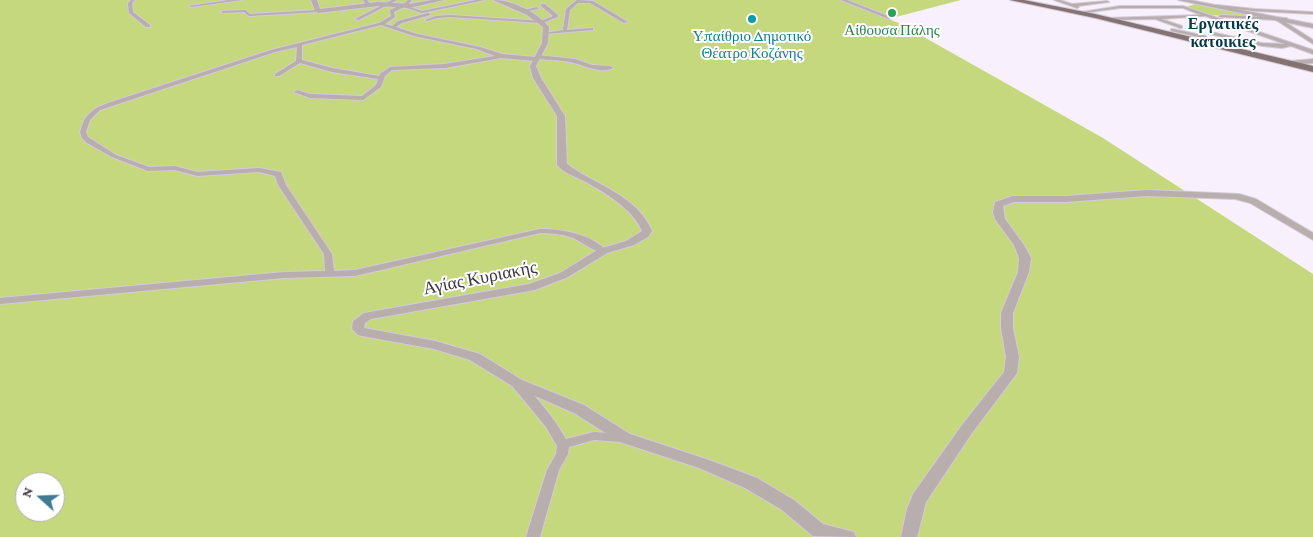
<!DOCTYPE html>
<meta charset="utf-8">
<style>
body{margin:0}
#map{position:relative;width:1313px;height:537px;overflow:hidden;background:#f9f0fe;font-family:"Crimson Pro",serif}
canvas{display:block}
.north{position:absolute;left:15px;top:472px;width:50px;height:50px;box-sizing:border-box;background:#fff;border:1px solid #b1b0b3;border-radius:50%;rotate:290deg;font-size:14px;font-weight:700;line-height:20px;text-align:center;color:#3d3940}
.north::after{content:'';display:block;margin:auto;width:18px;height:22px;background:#407b93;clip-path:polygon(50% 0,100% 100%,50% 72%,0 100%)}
</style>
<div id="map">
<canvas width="1313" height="537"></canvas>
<div class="north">N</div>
</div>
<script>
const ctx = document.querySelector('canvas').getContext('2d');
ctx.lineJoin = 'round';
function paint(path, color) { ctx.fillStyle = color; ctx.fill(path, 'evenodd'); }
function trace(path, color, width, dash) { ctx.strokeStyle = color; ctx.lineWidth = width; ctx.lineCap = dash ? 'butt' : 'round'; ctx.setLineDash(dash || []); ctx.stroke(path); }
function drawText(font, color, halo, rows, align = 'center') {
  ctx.font = font + ' "Crimson Pro",serif'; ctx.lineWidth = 4; ctx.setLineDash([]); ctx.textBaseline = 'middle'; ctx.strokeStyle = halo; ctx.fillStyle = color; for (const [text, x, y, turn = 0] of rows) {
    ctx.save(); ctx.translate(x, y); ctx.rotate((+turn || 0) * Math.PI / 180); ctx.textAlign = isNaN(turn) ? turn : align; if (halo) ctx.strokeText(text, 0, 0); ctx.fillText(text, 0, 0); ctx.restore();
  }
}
const green = new Path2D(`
 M0,0H961L888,19L899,23L1103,138L1313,274V537H0ZM25,482H55V512H25Z
 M1198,3L1274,19L1209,15L1186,7Z`);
const minor = new Path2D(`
 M131,0H135L132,3L133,12L150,25V27H146L129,13L128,3Z
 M229,0H242L191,7L189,6Z
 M363,0H367L371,5L367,6Z
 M392,0H397L359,20L355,19Z
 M408,0H412L407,6L422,11L476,0H485L422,13L404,7L394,12L395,17L385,24L392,26L398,21L428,13L430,14V15L402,23L396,27L417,34L480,47L502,54L535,57L537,55L575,59L592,65L610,66L613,68C601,74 586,66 574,63C563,60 550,60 538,59L536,61L501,58L445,68L392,70L385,76L381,87L363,100L310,98L294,92L297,90L310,94L362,96L376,85L378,79L332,72L300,63L279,76H275V74L296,61L297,47L275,52L100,110L90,120L86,132L88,137L116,155L149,167L175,166L197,172L259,168L281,172L286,185L332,254L334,271L355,270L540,229C563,229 591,234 607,251L606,253C597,254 582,242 573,238C562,234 551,233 540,233L355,276L284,278L0,304V298L284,272L325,271L324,254L278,185L275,176L259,172L197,176L175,170L148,171L112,157L87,143L82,138L80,132L84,120L88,115L96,108L108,103L271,50L379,23L391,16L390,10L405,3ZM381,25L414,36L477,49L495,56L445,64L390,67L380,74L379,76L332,68L302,60V45Z
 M577,0L593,1L628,22L624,23L590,3H578L570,10L567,30L591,28H593V30L545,34V33L563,30L566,9Z
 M841,0H847L893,18L889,19Z
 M1054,0H1060L1072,4L1107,1L1109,2L1078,6L1079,7L1077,8Z
 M541,4H545L558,15V17L542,23L450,17L437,18L427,21L425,20L436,16L450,15L541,21L553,16L541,6Z
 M1217,5L1255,9L1313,12V14L1255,11L1215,7Z
 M1120,6H1183L1313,50V54L1291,46L1282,48L1262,46L1209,34V33L1211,32L1262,43L1285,44L1205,16L1161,19L1182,26V28H1180L1155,19L1106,20L1104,19L1106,18L1201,15L1183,8H1120L1077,14L1075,13Z
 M537,7L539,9L522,12L520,11Z
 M245,10L250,14L318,10L320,11L318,12L249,16L244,12L223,13L221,12L223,11Z
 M1221,15L1287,18V20H1282L1313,40V44L1276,20L1219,17V16Z
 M1173,29L1206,36V37L1204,38L1171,31V29Z
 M1313,59V63L1291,65L1288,63L1291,61Z
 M517,380L521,381C538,399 554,418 566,439L594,432L622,434L626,435L628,438L626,441L622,442L594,440L569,447L568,454L559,470L540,537H526L547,470L556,454L557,446L546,427L513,387L512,384L513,381Z`);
const tertiary = new Path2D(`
 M311,0H317L320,9L378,2L409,4L432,0H444L409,8L378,6L318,13L315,11Z
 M493,0C512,0 537,12 549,27L548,43L536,66L541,78L565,116L567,164C595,185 637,195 652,231L648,237L634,245L607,253L568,277L535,290L371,319L365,323L364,328L435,341L480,354L522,380L584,405L630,434L709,460L757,478L794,500L823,524L854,532L856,537L813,536L782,510L745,488L699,468L620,442L574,413L512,386L470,360L434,349L362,336L358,335L352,329L353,321L364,313L529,284L560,273L599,249L626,241L642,231C633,209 604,192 584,181C574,176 564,173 557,165V116L533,78L530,66L542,43L543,27L527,15Z
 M1178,0H1190L1313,24V28Z
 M1147,190L1239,194L1256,199L1313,233V240L1250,203L1235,199L1147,196L1066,202H1014L1003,206L1005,219L1024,245L1031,258L1029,272L1013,313V328L1019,357L1017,373L972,433L926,502L917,537H901L907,509L913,494L962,425L1004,372L1006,357L1001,328V313L1018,272L1019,258L1014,245L995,219L993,212L995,202L1013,196H1066Z`);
const primary = new Path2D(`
 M1010,0H1024L1095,14L1313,66V72L1095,18Z`);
const markers = [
 [892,13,5,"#2e9e5b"],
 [752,19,5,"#0f9aa8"]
];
const farLeisurenames = [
 ["Αίθουσα Πάλης",892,30]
];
const farCulturenames = [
 ["Υπαίθριο Δημοτικό",752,36],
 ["Θέατρο Κοζάνης",752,53]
];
const farNeighbourhoodnames = [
 ["Εργατικές",1223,24],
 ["κατοικίες",1223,42]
];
const streetNames = [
 ["Αγίας Κυριακής",480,278,-11]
];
paint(green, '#c6d87d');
trace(minor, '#d3cbd8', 2);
trace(tertiary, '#d3cbd8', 2);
trace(primary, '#d3cbd8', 2);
paint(minor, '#b8aeae');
paint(tertiary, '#b8aeae');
paint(primary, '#857374');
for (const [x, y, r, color] of markers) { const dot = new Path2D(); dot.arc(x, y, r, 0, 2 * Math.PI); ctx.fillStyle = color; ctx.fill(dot); trace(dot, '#fff', 2); }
drawText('15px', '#27864d', '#fff', farLeisurenames);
drawText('15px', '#0d838f', '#fff', farCulturenames);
drawText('bold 16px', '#03394b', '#fff', farNeighbourhoodnames);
drawText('18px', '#3d3940', '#fff', streetNames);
</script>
